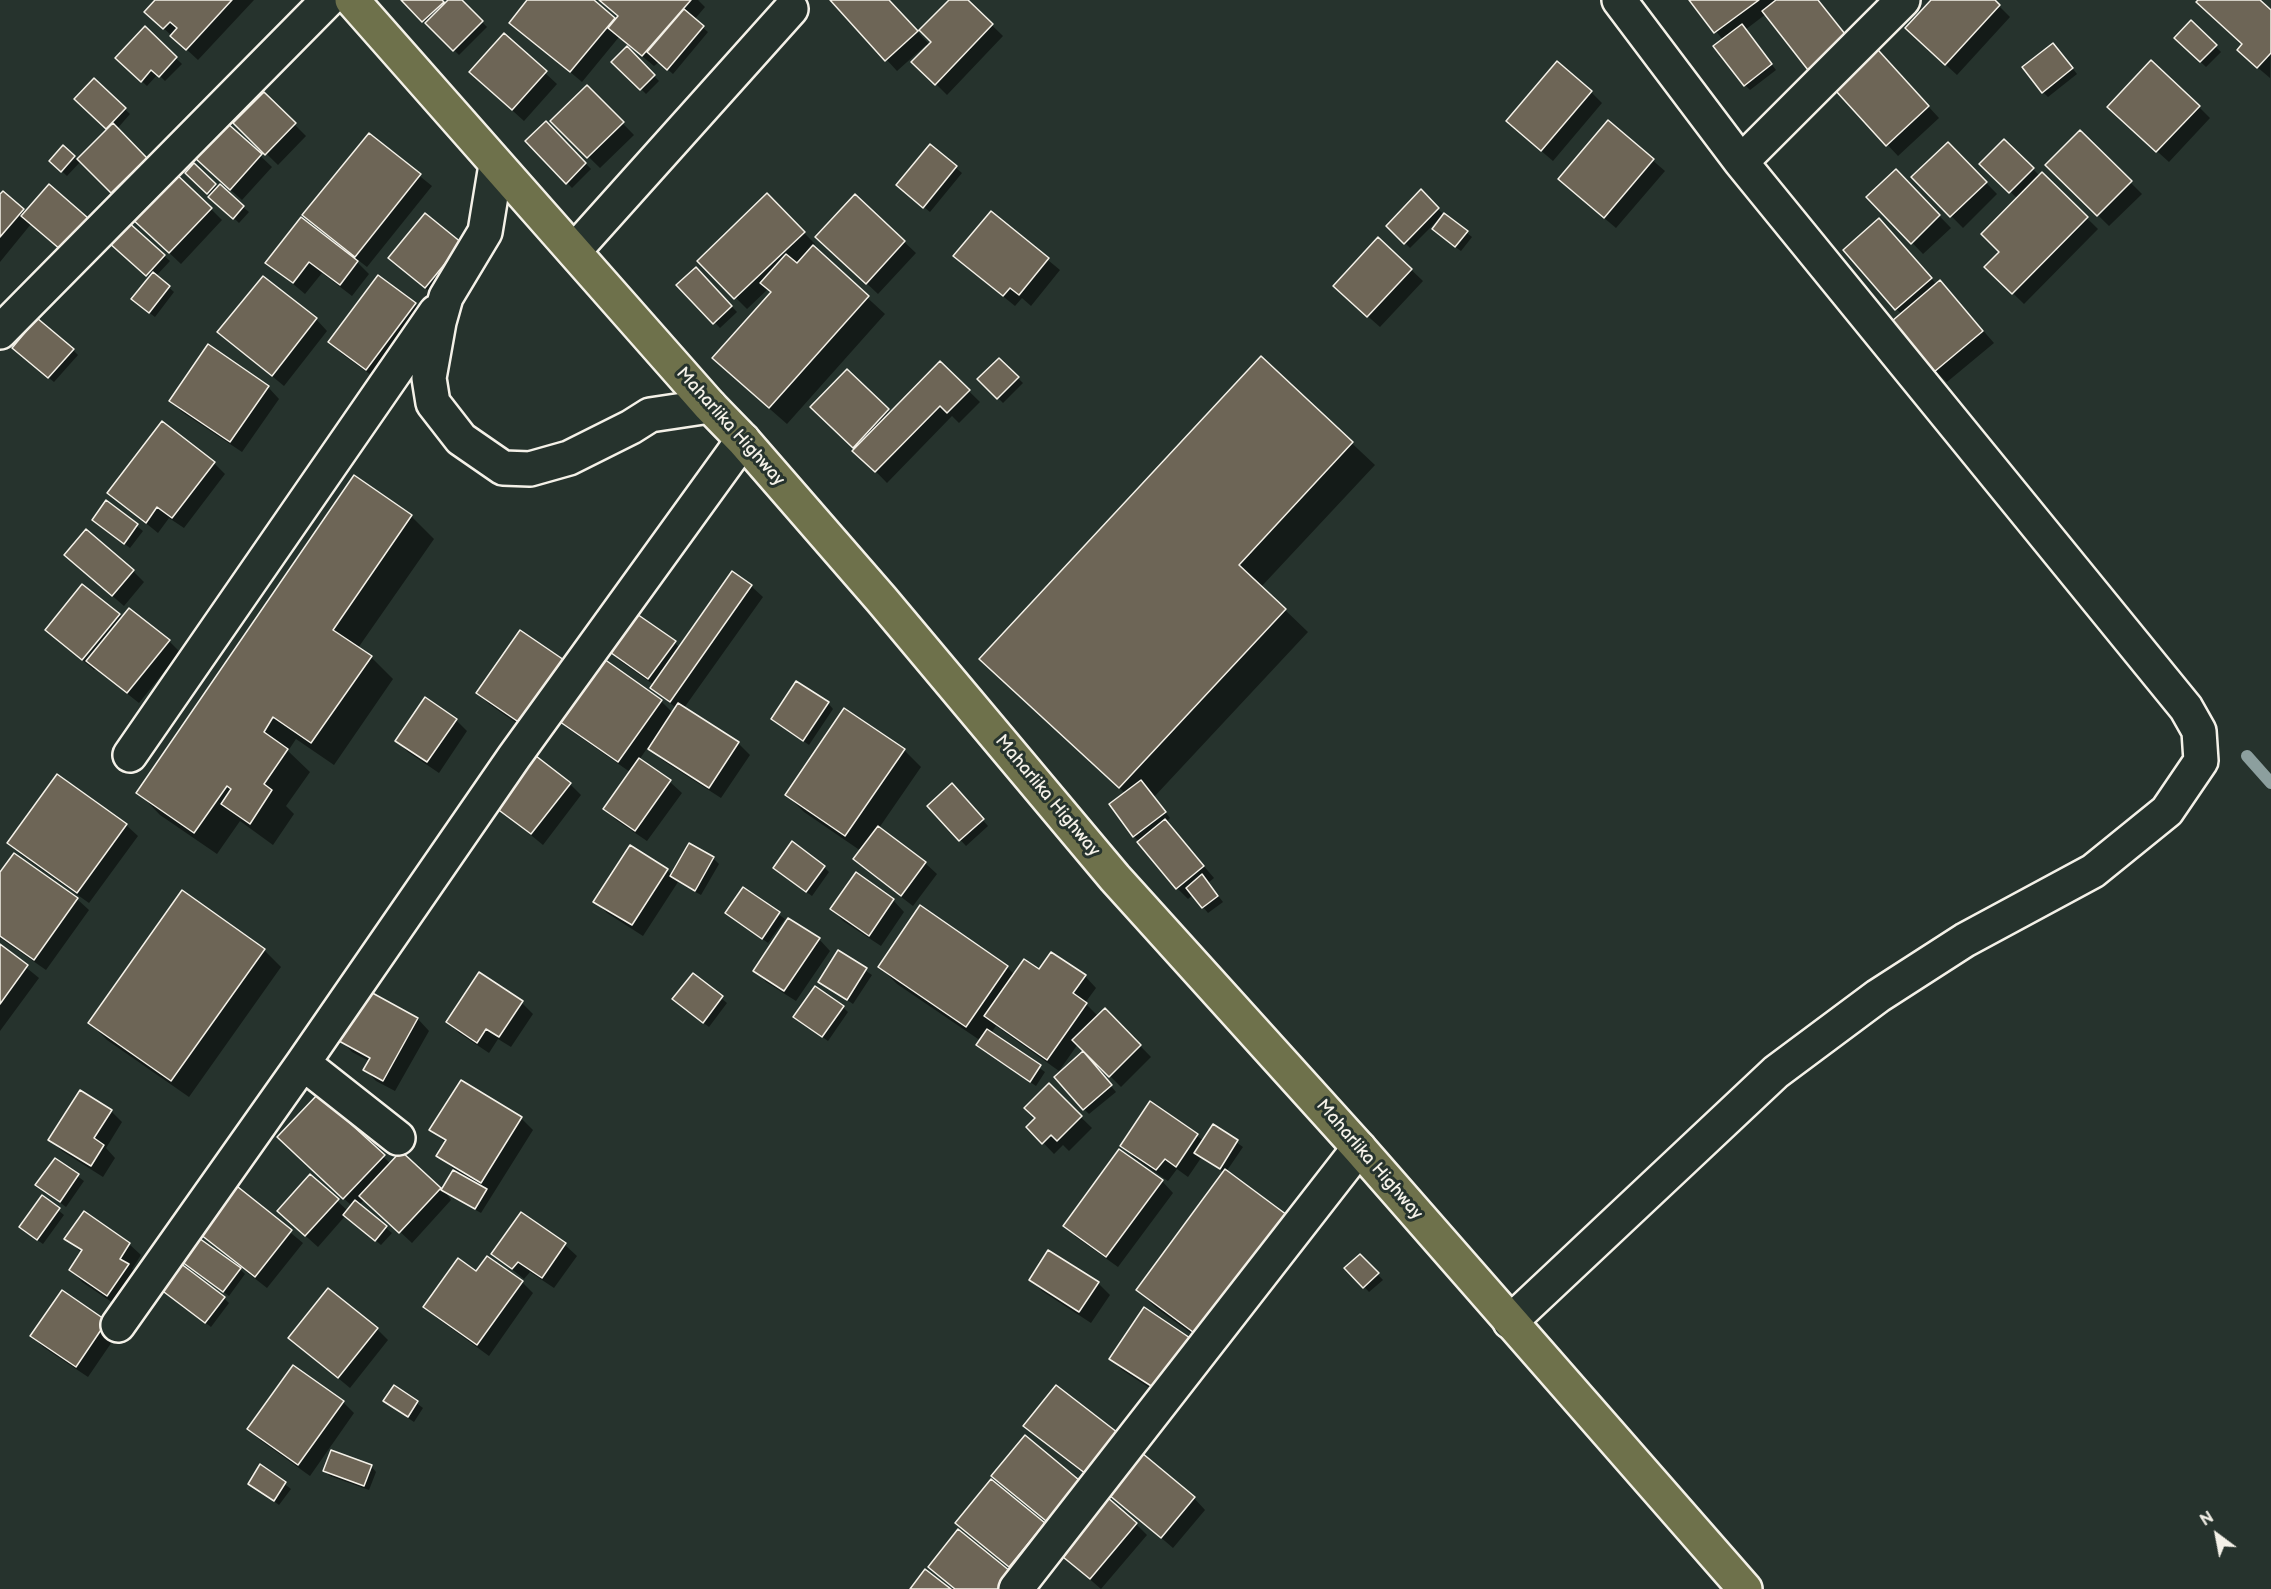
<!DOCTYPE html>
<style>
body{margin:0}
#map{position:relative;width:2271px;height:1589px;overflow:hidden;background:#26332d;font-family:"Balsamiq Sans",sans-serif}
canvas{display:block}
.north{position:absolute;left:2187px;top:1505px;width:60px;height:60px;-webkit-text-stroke:4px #26332d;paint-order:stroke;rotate:328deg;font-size:16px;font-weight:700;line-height:24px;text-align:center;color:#f4f1e8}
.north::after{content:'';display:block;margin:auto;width:21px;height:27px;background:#f4f1e8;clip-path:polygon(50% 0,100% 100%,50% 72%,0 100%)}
</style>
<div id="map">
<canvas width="2271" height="1589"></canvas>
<div class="north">N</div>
</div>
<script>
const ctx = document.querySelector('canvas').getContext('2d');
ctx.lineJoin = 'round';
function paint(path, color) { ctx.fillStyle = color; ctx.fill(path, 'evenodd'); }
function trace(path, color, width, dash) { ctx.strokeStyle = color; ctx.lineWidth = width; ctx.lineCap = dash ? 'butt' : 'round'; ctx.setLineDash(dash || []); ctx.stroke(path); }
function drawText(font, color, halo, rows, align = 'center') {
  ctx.font = font + ' "Balsamiq Sans",sans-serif'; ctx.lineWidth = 6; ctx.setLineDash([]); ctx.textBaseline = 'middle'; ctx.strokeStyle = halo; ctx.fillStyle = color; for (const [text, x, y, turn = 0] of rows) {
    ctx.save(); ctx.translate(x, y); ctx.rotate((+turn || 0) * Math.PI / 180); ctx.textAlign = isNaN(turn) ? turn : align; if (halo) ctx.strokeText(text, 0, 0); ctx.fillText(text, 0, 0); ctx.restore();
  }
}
const shadow = new Path2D(`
 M157,0H254L198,60L158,23Z
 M403,0H441L445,5L450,0H460L487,27L459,55Z
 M529,0H592L616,21L619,17L599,0H698L705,7L694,20L708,32L673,74L659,62L654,66L619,37L582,82L511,22Z
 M832,0H888L930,45L951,0H966L1003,36L947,95L914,62L928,47L926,45L897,71Z
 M1691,0H1819L1859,51L1880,54L1939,118L1898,156L1827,80H1821L1810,69L1766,14L1745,30L1776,70L1750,90L1745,85L1723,40Z
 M1933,0H1993L2010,17L1957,75L1918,39Z
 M2200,0H2258L2271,12L2270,78L2250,61L2243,45Z
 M2191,22L2221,52L2206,67L2176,38Z
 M145,28L182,64L165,81L158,74L147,86L117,58Z
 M504,35L557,84L524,121L482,83Z
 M627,49L659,81L646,94L614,62Z
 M2058,50L2077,74L2048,97L2043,92Z
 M94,80L130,114L117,129L157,170L123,204L81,161L67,176L51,161L63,147L77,160L108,130L76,99Z
 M587,87L634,135L600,168L552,121Z
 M1591,92L1602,103L1553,161L1519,132Z
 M264,94L306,136L278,165L235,123Z
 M2199,107L2210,118L2169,162L2120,118Z
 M1608,122L1665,171L1616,228L1571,190Z
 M546,123L591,169L572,188L527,141Z
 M228,125L272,167L242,200L208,170Z
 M2080,132L2142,194L2109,226L2047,165Z
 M369,135L432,186L367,267L358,260L357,262L369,274L352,296L322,273L305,294L267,262L333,244L335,242L304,215Z
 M2004,141L2040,176L2042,174L2098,229L2024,304L1986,267L2001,252L2018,199L1981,164Z
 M1948,144L1997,194L1963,228L1913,177Z
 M930,146L962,173L930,212L903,190Z
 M194,165L219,188L249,212L239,223L187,173Z
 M1896,171L1951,228L1923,254L1868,197Z
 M49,187L99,231L73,260L31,224L0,262V197L26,213Z
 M1421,192L1443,214L1472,237L1461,251L1439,235L1442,218L1441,217L1410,248L1388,226Z
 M767,195L815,244L812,247L885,314L787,424L731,375L772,293L768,289L747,309L699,261Z
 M855,196L916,253L878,294L829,248Z
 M211,209L222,220L181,264L143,228Z
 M991,213L1060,270L1031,306L1022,298L1015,306L967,267Z
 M127,223L170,261L156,276L174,292L155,317L138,304L150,278L115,247Z
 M1890,232L1937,285L1951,294L1994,343L1947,382L1935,371L1902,314L1896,309Z
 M1379,239L1423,281L1380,327L1346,297Z
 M461,244L438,299L390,258Z
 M696,269L737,312L720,328L679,285Z
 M263,278L316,319L327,331L284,386L219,332Z
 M415,304L426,316L378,380L342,354L330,342Z
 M73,350L78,355L54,382L19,353Z
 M1261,358L1375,465L1261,587L1308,632L1154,797L1170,818L1166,822L1214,878L1208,883L1223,902L1208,913L1193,895L1188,899L1177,888L1134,836L1125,793L1004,681Z
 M999,360L1023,383L1003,403L979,379Z
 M940,363L980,402L959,423L952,416L887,483L813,407L847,371L891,413Z
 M268,387L279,399L242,452L182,412L171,401Z
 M214,463L225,474L184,528L169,518L158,533L109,493Z
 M355,478L411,516L434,539L358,648L371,657L393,679L334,765L296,739L288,751L310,772L286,806L294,814L273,845L240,821L217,854L160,815L138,792Z
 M106,502L143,531L130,548L94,520Z
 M78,566L133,571L144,582L124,606Z
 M751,586L763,597L684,708L738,743L750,755L721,798L662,760L648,747L639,760L670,782L682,793L647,841L616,820L605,809L630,772L567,728L555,717L597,656L661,701L673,713L676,708L652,688L654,685L620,661L609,649L675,643L680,648Z
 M119,615L169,641L180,652L139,703L96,669L94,670L47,630Z
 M520,632L532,734L489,704L477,693Z
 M828,703L833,709L809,745L773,719Z
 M456,720L467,731L439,773L408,752L397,741Z
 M904,750L921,767L879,828L925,863L937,874L913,906L866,870L855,859L861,851L804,812L787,795Z
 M570,784L581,795L543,845L498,808Z
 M957,791L988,826L966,846L929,806Z
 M126,825L138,836L89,903L20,854L9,842Z
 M690,845L714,859L719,864L701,895L678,882L643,936L607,913L595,901L667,870L672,875Z
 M14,855L77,899L89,910L46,970L0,938V875Z
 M824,867L829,872L812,896L780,873Z
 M743,889L785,919L768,943L727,913Z
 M893,900L904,912L881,946L843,921L832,909Z
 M819,939L830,951L796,1001L766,982L755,970Z
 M0,946L39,978L0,1031Z
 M264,950L281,967L189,1097L107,1040L90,1023Z
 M838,952L872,975L853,1004L820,981Z
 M880,967H1007L1015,975L1039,971L1085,976L1096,988L1085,1003L1098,1016L1105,1010L1151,1057L1121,1087L1078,1044L1059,1071L996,1026L991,1033L1045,1072L1036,1086L983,1050L978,1045L981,1041L897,984Z
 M693,975L727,1003L709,1027L679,1004Z
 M368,992L418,1019L429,1031L395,1091L376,1081L365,1069L369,1061L352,1052L341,1040Z
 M522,1003L533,1014L511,1047L498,1039L489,1053L459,1033L448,1022Z
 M843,1007L848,1012L828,1041L795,1017Z
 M1088,1059L1116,1092L1089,1114L1084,1109Z
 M1049,1086L1092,1128L1069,1151L1063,1145L1054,1154L1028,1127L1037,1118Z
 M319,1096L391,1164L401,1153L442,1191L455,1170L438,1156L446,1143L431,1130L521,1118L533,1130L481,1213L446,1193L451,1200L412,1243L365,1199L359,1205L392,1233L381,1245L346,1215L318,1247L290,1222L310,1176L348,1211L352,1206L290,1149Z
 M1151,1103L1204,1141L1213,1126L1243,1147L1226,1172L1215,1351L1155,1307L1138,1290L1225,1173L1201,1158L1188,1177L1177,1169L1168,1181L1133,1157L1122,1145Z
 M111,1111L122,1122L106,1148L115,1158L103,1177L62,1151L50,1140Z
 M55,1160L84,1181L66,1207L37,1185Z
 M1162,1181L1173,1193L1118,1267L1076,1237L1065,1225Z
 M233,1185L303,1243L267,1288L239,1266L238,1267L245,1274L229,1296L180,1259L234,1265L236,1263L198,1231Z
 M42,1197L64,1215L43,1244L26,1232Z
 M521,1214L565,1245L577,1256L554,1288L530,1272L524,1279L493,1254Z
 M66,1238L129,1244L141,1255L132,1269L140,1277L119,1307L82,1282L71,1270L82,1253Z
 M1049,1252L1098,1283L1110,1295L1091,1323L1042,1291L1031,1280Z
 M1360,1256L1383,1280L1369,1292L1347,1268Z
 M476,1273L522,1282L533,1293L489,1356L437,1318L425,1307Z
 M63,1292L118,1333L88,1377L43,1347L32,1336Z
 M168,1294L224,1298L229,1303L211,1327Z
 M1144,1310L1171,1402L1122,1370L1111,1359Z
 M377,1329L388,1340L350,1388L290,1338Z
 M395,1387L423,1408L414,1422L390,1406Z
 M1056,1387L1102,1488L1037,1437L1025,1426Z
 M343,1402L354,1413L310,1476L260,1440L249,1428Z
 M261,1466L291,1489L279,1505L250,1483Z
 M371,1466L376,1472L369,1490L330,1476L325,1471Z
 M993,1475L1084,1486L1136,1524L1147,1535L1101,1589L1054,1548L1064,1536Z
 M991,1481L1056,1535L1021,1577L969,1534Z
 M1105,1489L1194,1498L1205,1510L1173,1548Z`);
const stream = new Path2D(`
 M2247,756L2271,783`);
const building = new Path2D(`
 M155,0H232L186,50L170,36L177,28L170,22L163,29L144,12Z
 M401,0H442L444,2L422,22Z
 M448,0H462L483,21L453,51L425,23Z
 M527,0H594L615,18L570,72L509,23Z
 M599,0H691L642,56L608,28L618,16Z
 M830,0H889L918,31L885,61Z
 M949,0H968L993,24L935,85L911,62L931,42L919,30Z
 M1689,0H1759L1714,33Z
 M1776,0H1818L1849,39L1808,70L1762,11Z
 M1931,0H1995L2000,5L1945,65L1905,28Z
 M2198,0H2260L2271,10V53L2257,68L2237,50L2242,44L2196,2Z
 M684,9L704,26L667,70L647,52Z
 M2191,20L2217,45L2200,62L2174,38Z
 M1742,24L1772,64L1744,86L1713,46Z
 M145,26L177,57L159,77L151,70L141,82L115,58Z
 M504,33L547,71L512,110L469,72Z
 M1869,40L1929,106L1886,146L1825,79Z
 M2053,43L2073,68L2042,93L2022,67Z
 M627,46L655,75L640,90L611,62Z
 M2151,60L2200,106L2156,152L2107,107Z
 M1557,61L1592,91L1541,151L1506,121Z
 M94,78L126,108L106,129L74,99Z
 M587,85L624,122L587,158L550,121Z
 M264,92L296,123L265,155L233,123Z
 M1608,120L1654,159L1604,218L1558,179Z
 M546,121L586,163L566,184L525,141Z
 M113,123L147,158L111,193L77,159Z
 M227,123L262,154L230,190L195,158Z
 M2080,130L2132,181L2097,216L2045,165Z
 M369,133L421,174L355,257L302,215Z
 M2004,139L2034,168L2009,193L1979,164Z
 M1948,142L1987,182L1950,217L1911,177Z
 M930,144L957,166L923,208L896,185Z
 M63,145L75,156L61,172L49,161Z
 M194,163L216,184L207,194L185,173Z
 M1896,169L1940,215L1911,244L1866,197Z
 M173,171L212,208L169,253L130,217Z
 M2042,172L2088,217L2012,294L1984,267L1999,252L1981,234Z
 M49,184L88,218L61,250L21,216Z
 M220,184L244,206L233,219L208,197Z
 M1421,189L1439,208L1404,244L1386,226Z
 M3,191L24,209L0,237V194Z
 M767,193L805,232L734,299L697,261Z
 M855,194L905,241L866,284L815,237Z
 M991,211L1049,258L1019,295L1010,288L1003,296L953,256Z
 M425,213L462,243L425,288L388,258Z
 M1444,213L1468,231L1455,247L1432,229Z
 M301,217L358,261L340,285L309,262L293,283L265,263Z
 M1879,218L1932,278L1895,310L1843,250Z
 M127,221L165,255L146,276L108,242Z
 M1378,237L1412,269L1367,317L1333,286Z
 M813,245L869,296L769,408L712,358L771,292L760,283L786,254L797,263Z
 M696,267L732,306L713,324L676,285Z
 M153,272L170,286L149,313L131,299Z
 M378,275L416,303L366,370L328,342Z
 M263,276L317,318L272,376L217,332Z
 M1940,280L1983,331L1934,372L1892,321Z
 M37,318L74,349L48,378L12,348Z
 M208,344L269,386L230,442L169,401Z
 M1261,356L1353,442L1239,565L1286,609L1119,788L979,659Z
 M999,358L1019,377L997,399L977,379Z
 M940,361L970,390L947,413L940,406L875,472L852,451Z
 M847,369L889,409L853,448L810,407Z
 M162,421L215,462L172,518L157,507L146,523L107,493Z
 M354,475L412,515L333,630L372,656L311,743L273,717L264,732L288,749L264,784L272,790L250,824L221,804L231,789L227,786L194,833L136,793Z
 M106,500L138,524L124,544L92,520Z
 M86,529L134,570L112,596L64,555Z
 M732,571L752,585L670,702L650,688Z
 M82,584L120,614L82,660L45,630Z
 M129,608L170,640L127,693L86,661Z
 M634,612L676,641L648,679L607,650Z
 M520,630L564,660L520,723L476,693Z
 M597,654L662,700L618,762L553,717Z
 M796,681L829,702L803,741L771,719Z
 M425,697L457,719L427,762L395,741Z
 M678,703L739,742L709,788L648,749Z
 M844,708L905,749L845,836L785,795Z
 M536,756L571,783L531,834L496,808Z
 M639,758L671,780L635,831L603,809Z
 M57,774L127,824L77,893L7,843Z
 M1141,780L1166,812L1133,837L1109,804Z
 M952,783L984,819L959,841L927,806Z
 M1165,819L1204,866L1176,889L1137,842Z
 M878,826L926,862L901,896L853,859Z
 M792,841L825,866L806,892L773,868Z
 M689,843L714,857L695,891L670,876Z
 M630,845L668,869L632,925L593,902Z
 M14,853L78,898L34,960L0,936V872Z
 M856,872L894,899L869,936L830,909Z
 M1202,874L1218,896L1202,908L1186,888Z
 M743,887L780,912L762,939L725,913Z
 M182,890L265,949L171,1081L88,1023Z
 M920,905L1008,966L966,1027L878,967Z
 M788,918L820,938L784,991L753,971Z
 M0,944L28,965L0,1004Z
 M838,950L867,968L847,1000L818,982Z
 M1051,952L1086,975L1073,993L1087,1003L1047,1060L984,1016L1024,959L1039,969Z
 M479,972L523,1001L499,1037L486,1029L477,1043L446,1022Z
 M693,973L723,996L703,1023L672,999Z
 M815,986L844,1006L822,1037L793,1017Z
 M367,990L418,1018L383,1081L363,1070L370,1058L339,1041Z
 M1105,1008L1141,1045L1109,1077L1072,1040Z
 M987,1029L1041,1065L1030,1082L976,1045Z
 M1083,1051L1112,1085L1083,1110L1054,1077Z
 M461,1080L522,1117L481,1183L436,1156L446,1140L429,1130Z
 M1049,1083L1082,1116L1057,1141L1051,1135L1042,1144L1026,1127L1035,1118L1024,1108Z
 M80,1090L112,1110L94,1138L104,1145L91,1166L48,1140Z
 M318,1094L385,1155L343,1199L277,1137Z
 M1150,1101L1198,1134L1176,1167L1165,1159L1156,1170L1120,1146Z
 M1213,1124L1238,1140L1220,1169L1194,1153Z
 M1119,1149L1163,1180L1106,1257L1063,1226Z
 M401,1151L441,1188L399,1233L359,1196Z
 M55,1158L79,1174L60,1202L35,1185Z
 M1225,1169L1287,1215L1197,1335L1136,1290Z
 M453,1170L487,1189L475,1209L441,1190Z
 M310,1174L339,1199L305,1236L277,1211Z
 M233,1183L292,1230L255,1277L196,1231Z
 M42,1195L60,1208L37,1240L19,1227Z
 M355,1200L387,1226L375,1241L343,1215Z
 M84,1211L130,1243L120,1259L129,1264L107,1296L69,1270L82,1250L64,1239Z
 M521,1212L566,1243L542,1278L518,1262L512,1269L491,1254Z
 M196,1236L241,1268L223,1292L178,1259Z
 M1048,1250L1099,1282L1079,1312L1029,1280Z
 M1360,1254L1379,1273L1363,1288L1344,1268Z
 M487,1256L523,1281L477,1345L423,1307L458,1258L476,1271Z
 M180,1263L225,1297L205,1323L160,1289Z
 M328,1288L378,1328L338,1378L288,1338Z
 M62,1290L107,1321L76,1367L30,1336Z
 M1144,1307L1193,1340L1159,1391L1109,1359Z
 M293,1365L344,1401L298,1465L247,1429Z
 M394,1385L418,1401L408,1417L383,1401Z
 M1056,1385L1122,1436L1090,1477L1023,1426Z
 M1025,1435L1085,1485L1051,1525L991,1476Z
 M1136,1448L1195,1497L1161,1538L1103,1490Z
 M331,1450L372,1465L364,1486L323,1471Z
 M260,1464L286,1482L274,1501L248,1484Z
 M991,1479L1045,1523L1009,1567L955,1523Z
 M1107,1497L1137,1523L1090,1579L1052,1548Z
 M958,1529L1010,1571L1009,1589H955L928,1567Z
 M925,1569L951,1589H910Z`);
const minor = new Path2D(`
 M1741,162L1903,0
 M496,165L485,232L446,297L439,322L429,378L433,403L461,439L503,468L530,469L569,458L631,427L650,415L710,406
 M574,251L791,9
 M0,332L328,0
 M130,755L436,312
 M303,1063L398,1138
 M1510,1322L1776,1072L1878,996L1965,940L2093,871L2167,811L2201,761L2199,731L2186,708L1741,162L1619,0
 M118,1325L303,1063L514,757L743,440
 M1016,1589L1359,1148`);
const major = new Path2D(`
 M352,0L710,406L743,440L882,600L1115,878L1359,1148L1745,1589`);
const streetNames = [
 ["Maharlika Highway",730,427,48],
 ["Maharlika Highway",1047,796,50],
 ["Maharlika Highway",1369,1160,49]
];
paint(shadow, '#0007');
trace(stream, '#8c9f9e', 12);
paint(building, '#6d6556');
trace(building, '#f4f1e8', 1.5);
trace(minor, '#f4f1e8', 38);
trace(major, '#f4f1e8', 38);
trace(minor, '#26332d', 33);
trace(major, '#6e714b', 33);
drawText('18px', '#f4f1e8', '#26332d', streetNames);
</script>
